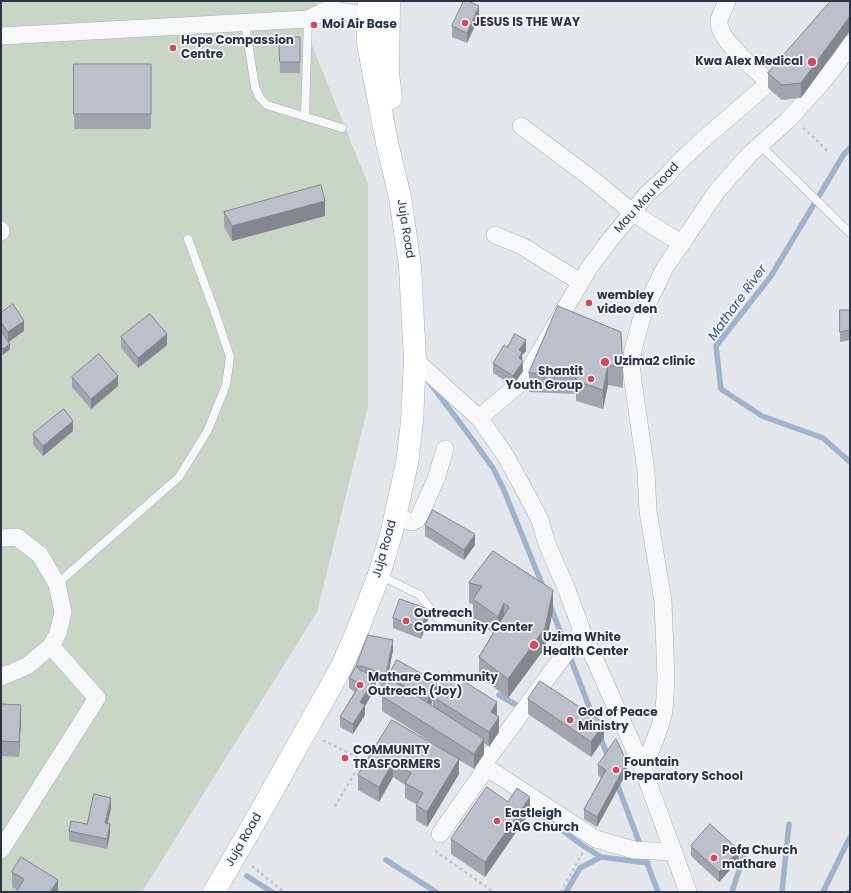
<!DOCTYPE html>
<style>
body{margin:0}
#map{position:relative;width:851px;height:893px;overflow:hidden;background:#e4e7ec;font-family:Poppins,sans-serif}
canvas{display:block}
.frame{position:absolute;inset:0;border:2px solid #2b3445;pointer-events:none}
</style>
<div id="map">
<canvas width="851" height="893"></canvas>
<div class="frame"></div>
</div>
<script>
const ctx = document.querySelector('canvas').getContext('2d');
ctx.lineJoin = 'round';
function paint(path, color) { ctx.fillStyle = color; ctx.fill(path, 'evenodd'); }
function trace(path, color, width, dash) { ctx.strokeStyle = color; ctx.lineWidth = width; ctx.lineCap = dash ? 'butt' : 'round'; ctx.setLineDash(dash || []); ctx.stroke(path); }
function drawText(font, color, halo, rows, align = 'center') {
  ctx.font = font + ' Poppins,sans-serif'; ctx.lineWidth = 3.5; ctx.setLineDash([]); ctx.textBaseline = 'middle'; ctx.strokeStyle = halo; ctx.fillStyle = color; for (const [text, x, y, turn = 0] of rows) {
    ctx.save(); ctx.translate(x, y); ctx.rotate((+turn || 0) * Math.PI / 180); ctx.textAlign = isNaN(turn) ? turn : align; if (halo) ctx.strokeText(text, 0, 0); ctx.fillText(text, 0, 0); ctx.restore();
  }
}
const green = new Path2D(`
 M1,1H317L310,40L368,184V406L317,612L142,892H1Z`);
const stream = new Path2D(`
 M850,148L844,154L771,276L716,346L721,389L762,416L823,438L850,462
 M430,383L472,439L493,468L503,488L544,589
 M550,605L595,722
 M379,678L389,695
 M499,695L523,709
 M599,734L609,759
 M616,781L658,892
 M524,802L582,845L601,857L648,863
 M386,860L436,892
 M247,876L272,892
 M566,892L580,868L601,857
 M732,892L744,855
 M782,892L789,824
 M823,892L850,837`);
const path = new Path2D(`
 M803,128L814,137L827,151
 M323,740L363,760L333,809
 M435,851L494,892
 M252,866L284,892
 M561,892L584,850
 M847,892L850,885`);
const service = new Path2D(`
 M245,23L255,87L260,98L267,105L342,128
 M305,116L308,19
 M760,145L850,233
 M379,575L420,595L437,618L468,629
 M57,584L179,477L208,430L226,385L230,357L216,315L188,239`);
const minor = new Path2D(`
 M727,1C725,7 720,15 719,21C717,39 757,71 770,83
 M1,36L308,19L329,9L369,16
 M521,126L596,182L633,213L682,244
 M1,230V232
 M495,235L522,246L580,282
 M415,360L479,418L504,453L527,495L540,520L547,544L567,590L582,631L642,766L688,892
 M479,418L519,384L526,375L589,268L606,245L647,194L665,178L677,164L706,137L784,70
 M395,517L412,522L418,519L436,479L445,449
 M1,538L17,537L40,555L57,584L63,612L58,633L51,646L27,666L1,677
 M582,631L483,765L596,839L634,850L674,852
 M642,766L651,750L660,726L664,711L666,679L663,601L648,511L646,471L633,382L631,364L633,350L643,313L664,269L717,191L750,154L787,121L820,85L839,61L850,44
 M440,834L487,767
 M1,850L97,698L51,646`);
const secondary = new Path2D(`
 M389,1L388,74L391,98
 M214,892L258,816L341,668L356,634L379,575L392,531L407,463L412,422L415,360L410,266L400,197L387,143L372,65L368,43L369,1`);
const wall = new Path2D(`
 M831,1L801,98L782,100L768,88V73Z
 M479,17L467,43L452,37V26Z
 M279,37H300V73H280Z
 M74,64H151V129H74Z
 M224,212L325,216L232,241L224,227Z
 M558,306L623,368V388L608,385L603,409L576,401V394L529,392V373Z
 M850,310V340L840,342V320Z
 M1,313L24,331L9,342L10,349L3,355L1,353Z
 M121,337L167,345L138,368L121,348Z
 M507,347L526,351L522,355L523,371L513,386L493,373V363Z
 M72,377L118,386L91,409L72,387Z
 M73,431L43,456L33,445V434Z
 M425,525L475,545L464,560L425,536Z
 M493,551L553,610L545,648L508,698L479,676V657L493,633L473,618V604L469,603V583Z
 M393,618L428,619L421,639L393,628Z
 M393,650L386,685L376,681V687L365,706V715L353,734L340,727V717L355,692L349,688V678L356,666Z
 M388,677L437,691L497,716L499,732L489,747L484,743V754L474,769L459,760V774L427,827L416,820V804L405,798V785L393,777L379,802L358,790V775L392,720L453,756L382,711V696L388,687ZM433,700V706L431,705Z
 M528,699L604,738L591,757L528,714Z
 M1,704L21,720L19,757L1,756Z
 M598,765L627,772L597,827L584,819V809L601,778L598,775Z
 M508,802L530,812L485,877L451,854V839Z
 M111,808L108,824L110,834L107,849L69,841V831L87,824Z
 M691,846L739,860L719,882L691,856Z
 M12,872L58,892L17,890L12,887Z`);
const shadedWall = new Path2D(`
 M479,6V17L467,43V33Z
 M850,16V31L801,98V83Z
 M325,201V216L232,241V226Z
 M24,321V331L8,342V332Z
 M167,334V345L138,368V358Z
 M526,340V351L522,355L523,371L513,386V376L519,358V350Z
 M10,344V349L3,355V349Z
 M608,365V385L603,409V390Z
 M118,376V386L91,409V399Z
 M73,421V431L43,456V446Z
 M475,534V545L464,560V550Z
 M553,590V610L545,648L508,698V679Z
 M504,603V623L498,636V617Z
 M428,609V619L421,639V628Z
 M393,640V650L386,685V675Z
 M376,677V687L365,706V715L353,734V724L360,702Z
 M437,682V692L433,697V700L428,709V699Z
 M497,702V717L491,712Z
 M21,705V720L19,757V742Z
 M499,717V732L489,747V732Z
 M604,723V738L591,757V742Z
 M484,739V754L474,769V754Z
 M459,759V774L427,827V812Z
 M393,762V777L379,802V787Z
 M627,762V772L597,827V817Z
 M530,797V812L485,877V862Z
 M111,798V808L105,833V823Z
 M110,824V834L107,849V839Z
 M739,850V860L719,882V872Z
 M58,880V892H50Z`);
const building = new Path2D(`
 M464,1H468L479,6L467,33L452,26Z
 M831,1H850V16L801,83L782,85L768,73Z
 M279,37H300V62H280Z
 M74,64H151V114H74Z
 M321,185L325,201L232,226L224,212Z
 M13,304L24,321L8,332L1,322V313Z
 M558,306L621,332L623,368L608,365L603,390L576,381V374L529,373Z
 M840,310H850V330L840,332Z
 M150,314L167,334L138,358L121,337Z
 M1,331L10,344L3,349L1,347Z
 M515,334L526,340L519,350L522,352L519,358L523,361L513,376L493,363L504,345L507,347Z
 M99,354L118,376L91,399L72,377Z
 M64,409L73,421L43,446L33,434Z
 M433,510L475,534L464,550L425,525Z
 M493,551L553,590L545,628L508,679L479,657L509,607L504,603L498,617L473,599L482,586L469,583Z
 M400,599L428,609L421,628L393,618Z
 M368,635L393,640L386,675L362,666H356L360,670L376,677L360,702L365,705L353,724L340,717L360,684L349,678L356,666Z
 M397,660L437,682L428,699L388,677Z
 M449,672L497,702L491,712L499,717L489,732L433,697Z
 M392,680L484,739L474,754L382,696Z
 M540,681L604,723L591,742L528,699Z
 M1,704L21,705L19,742L1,741Z
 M392,720L459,759L427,812L416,805L423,793L405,783L411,773L393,762L379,787L358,775Z
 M616,739L627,762L597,817L584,809L606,770L598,765Z
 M487,787L508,802L517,788L530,797L485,862L451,839Z
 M94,794L111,798L105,823L110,824L107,839L69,831L71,821L87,824Z
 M710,824L739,850L719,872L691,846Z
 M21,857L58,880L50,892H16L24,879L12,872Z`);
const markers = [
 [465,23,4,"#d1495b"],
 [314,25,4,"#d1495b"],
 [173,48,4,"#d1495b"],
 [812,62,5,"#d1495b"],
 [589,303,4,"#d1495b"],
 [605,362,5,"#d1495b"],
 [591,379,4,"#d1495b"],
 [406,621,4,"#d1495b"],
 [534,645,5,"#d1495b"],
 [360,685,4,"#d1495b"],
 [570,720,4,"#d1495b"],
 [345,758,4,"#d1495b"],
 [616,770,4,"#d1495b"],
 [497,821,4,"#d1495b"],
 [714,858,4,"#d1495b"]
];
const poiNames = [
 ["JESUS IS THE WAY",473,23],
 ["Moi Air Base",322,25],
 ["Hope Compassion",181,41],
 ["Centre",181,55],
 ["Kwa Alex Medical",803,62,"right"],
 ["wembley",597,296],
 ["video den",597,310],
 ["Uzima2 clinic",614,362],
 ["Shantit",583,372,"right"],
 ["Youth Group",583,386,"right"],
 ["Outreach",414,614],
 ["Community Center",414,628],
 ["Uzima White",543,638],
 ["Health Center",543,652],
 ["Mathare Community",368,678],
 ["Outreach (Joy)",368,692],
 ["God of Peace",578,713],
 ["Ministry",578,727],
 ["COMMUNITY",353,751],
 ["TRASFORMERS",353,765],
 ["Fountain",624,763],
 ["Preparatory School",624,777],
 ["Eastleigh",505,814],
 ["PAG Church",505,828],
 ["Pefa Church",722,851],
 ["mathare",722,865]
];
const streetNames = [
 ["Mau Mau Road",647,198,-48],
 ["Juja Road",405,229,81],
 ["Juja Road",385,549,-74],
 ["Juja Road",244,840,-60]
];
const waterNames = [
 ["Mathare River",738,303,-54]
];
paint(green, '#c9d6c5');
trace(stream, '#9fb4cc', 5.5);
trace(service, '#a9aeb7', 9);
trace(minor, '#a9aeb7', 18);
trace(secondary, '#a9aeb7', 23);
trace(path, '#c2c5cb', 2.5, [3, 3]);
trace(service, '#f7f8fa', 8);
trace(minor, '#f7f8fa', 17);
trace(secondary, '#fff', 22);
paint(wall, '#a1a5ae');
paint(shadedWall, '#83868d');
paint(building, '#bbc0ca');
trace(building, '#83868d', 1);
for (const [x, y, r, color] of markers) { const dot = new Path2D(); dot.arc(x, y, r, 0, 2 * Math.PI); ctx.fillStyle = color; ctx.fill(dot); trace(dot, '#f4f6f9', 1.5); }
drawText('bold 12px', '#2b3445', '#f4f6f9', poiNames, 'left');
drawText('12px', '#2b3445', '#f4f6f9', streetNames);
drawText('italic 13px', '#34527a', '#f4f6f9', waterNames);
</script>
